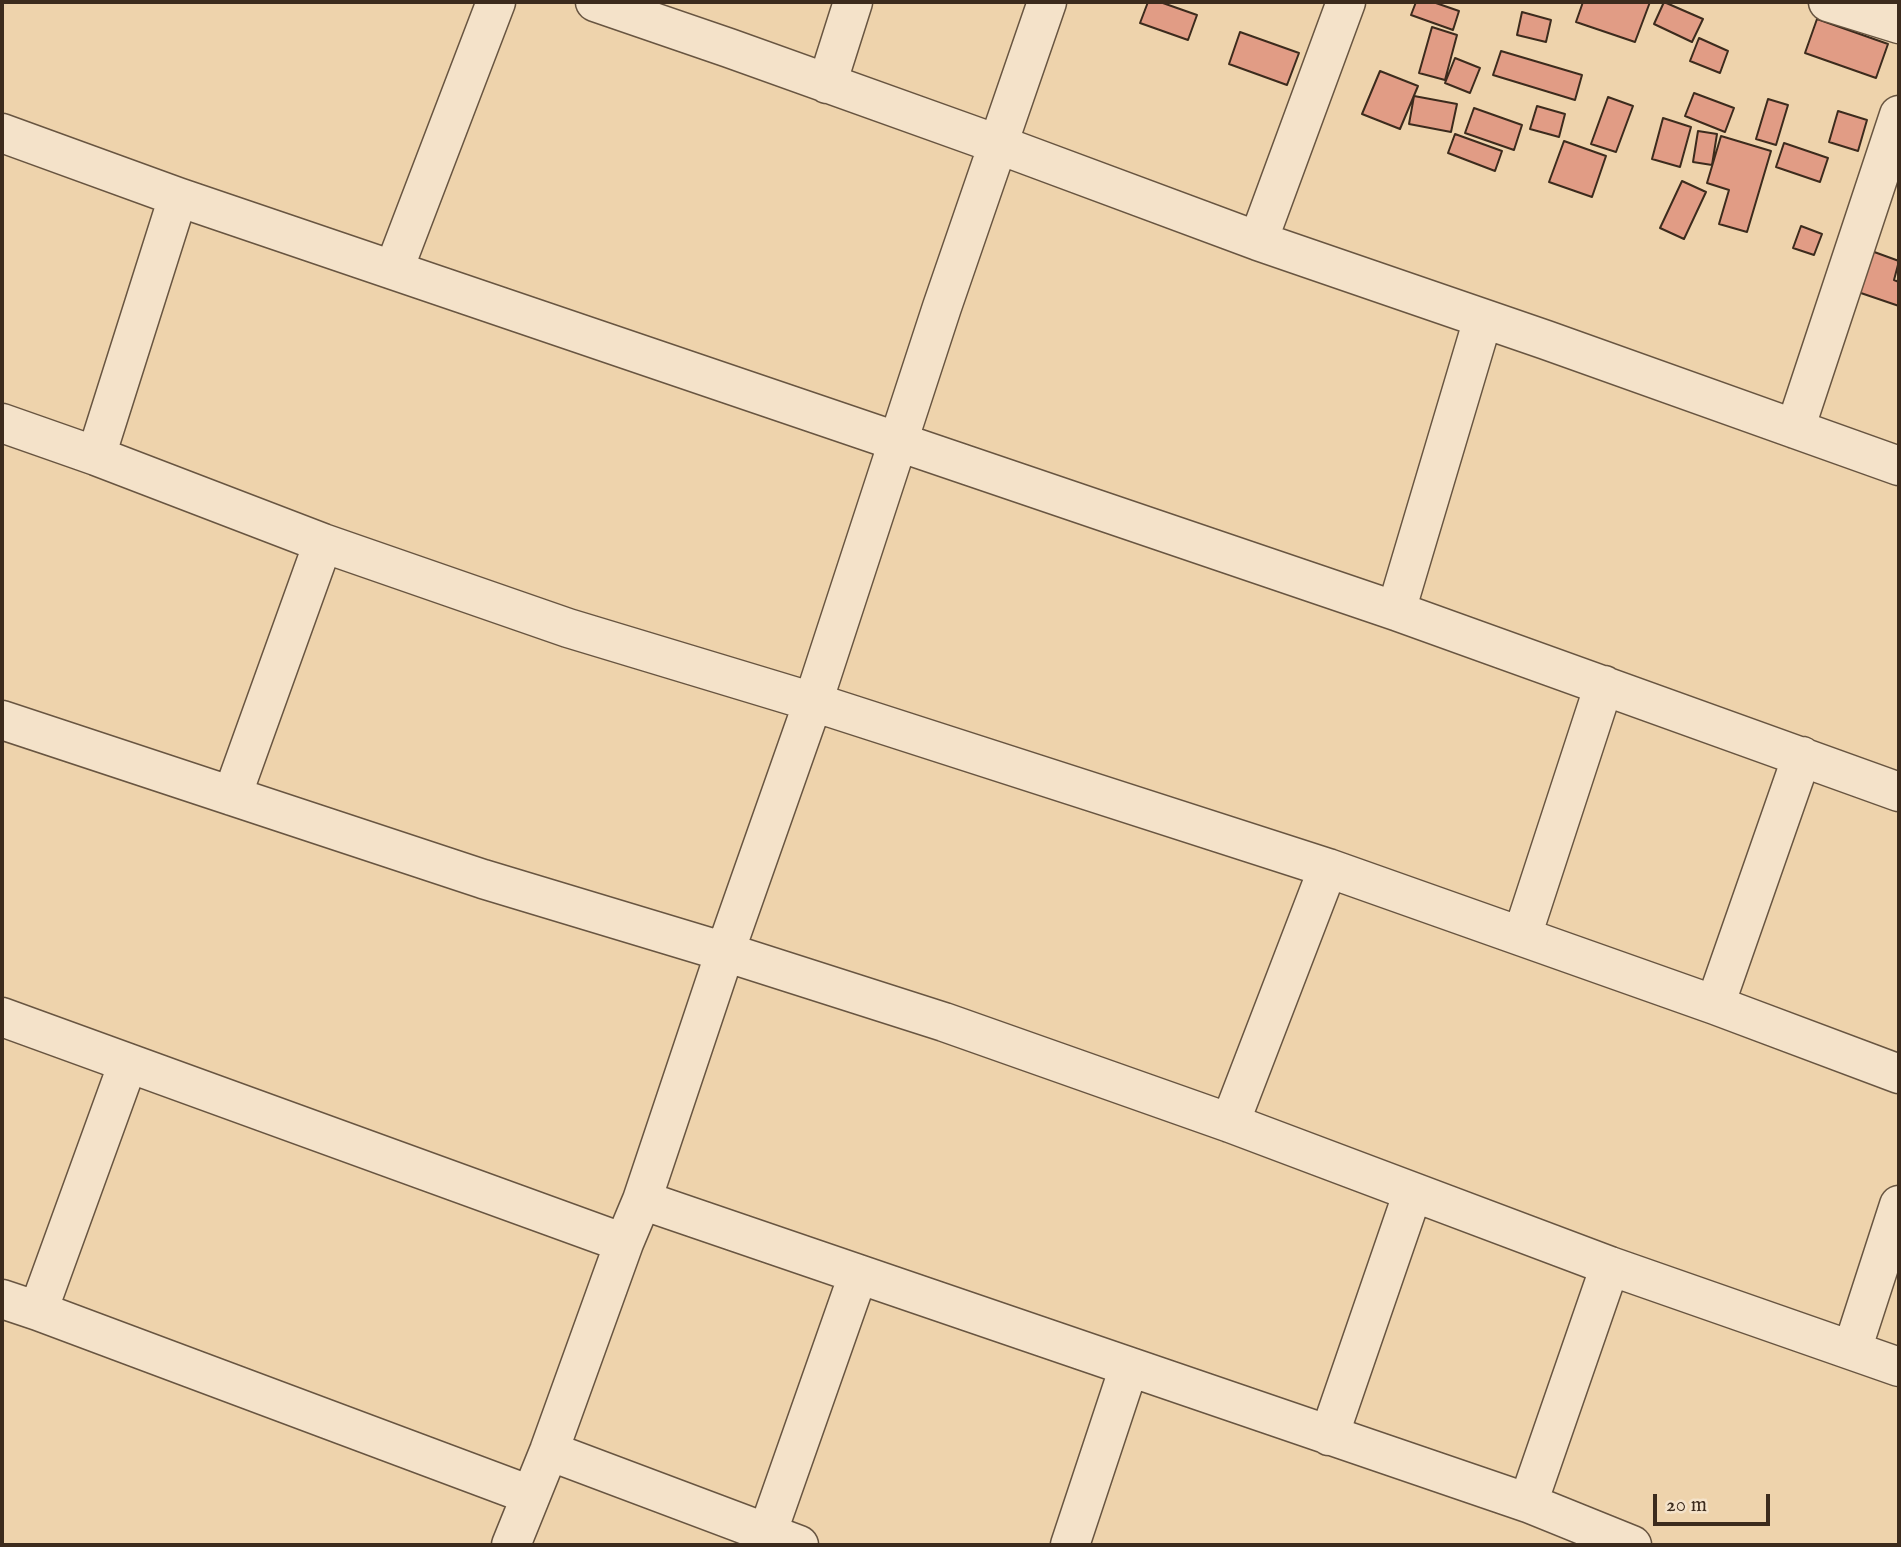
<!DOCTYPE html>
<style>
body{margin:0}
#map{position:relative;width:1901px;height:1547px;overflow:hidden;background:#eed3ac;font-family:"IM FELL English",serif}
canvas{display:block}
.frame{position:absolute;inset:0;border:4px solid #3c2b1d;pointer-events:none}
.scale{position:absolute;left:1653px;top:1494px;width:117px;height:32px;box-sizing:border-box;border:4px solid #3c2b1d;border-top:0;padding-left:9px;font-size:21px;line-height:24px;white-space:nowrap;color:#3c2b1d;-webkit-text-stroke:5px #f4e2c9;paint-order:stroke}
</style>
<div id="map">
<canvas width="1901" height="1547"></canvas>
<div class="frame"></div>
<div class="scale">20 m</div>
</div>
<script>
const ctx = document.querySelector('canvas').getContext('2d');
ctx.lineJoin = 'round';
function paint(path, color) { ctx.fillStyle = color; ctx.fill(path, 'evenodd'); }
function trace(path, color, width, dash) { ctx.strokeStyle = color; ctx.lineWidth = width; ctx.lineCap = dash ? 'butt' : 'round'; ctx.setLineDash(dash || []); ctx.stroke(path); }
const building = new Path2D(`
 M1148,2H1160L1197,15L1188,40L1140,23Z
 M1416,2H1433L1459,11L1453,30L1411,15Z
 M1583,2H1650L1635,42L1576,22Z
 M1664,2L1703,19L1692,42L1654,24Z
 M1522,12L1551,20L1546,42L1517,35Z
 M1817,19L1888,44L1876,78L1805,53Z
 M1432,27L1457,35L1445,80L1419,73Z
 M1240,32L1299,53L1287,85L1229,64Z
 M1699,38L1728,51L1720,73L1690,61Z
 M1501,51L1582,75L1575,100L1493,75Z
 M1455,58L1480,68L1470,93L1445,83Z
 M1380,71L1418,86L1400,129L1362,114Z
 M1694,93L1734,108L1725,132L1685,116Z
 M1414,96L1457,104L1451,132L1409,124Z
 M1608,97L1633,106L1616,152L1591,144Z
 M1768,99L1788,105L1776,145L1756,139Z
 M1537,106L1565,114L1559,137L1530,129Z
 M1474,108L1522,125L1514,150L1465,133Z
 M1838,111L1867,120L1858,151L1829,142Z
 M1663,118L1691,127L1680,167L1652,159Z
 M1698,131L1717,134L1712,165L1693,162Z
 M1455,134L1502,151L1495,171L1448,153Z
 M1721,136L1771,151L1747,232L1719,224L1729,190L1707,183Z
 M1564,141L1606,156L1592,197L1549,182Z
 M1784,143L1828,158L1820,182L1776,167Z
 M1682,181L1706,192L1684,239L1660,228Z
 M1801,226L1822,234L1814,255L1793,248Z
 M1866,249L1899,261L1894,280L1899,282V306L1852,290Z`);
const minor = new Path2D(`
 M595,2L729,48L997,144L1258,241L1546,340L1899,466
 M1828,2L1899,24
 M827,84L853,2
 M2,133L178,197L1396,611L1899,792
 M1258,241L1346,2
 M394,269L496,2
 M2,423L96,456L323,543L568,628L813,702L1328,868L1715,1005L1899,1074
 M1795,429L1899,115
 M96,456L178,197
 M1396,611L1483,319
 M2,720L483,879L725,952L944,1022L1230,1123L1610,1266L1899,1367
 M232,796L323,543
 M1522,936L1604,685
 M1715,1005L1802,756
 M2,1017L624,1243
 M1230,1123L1328,868
 M642,1200L1528,1503L1632,1545
 M2,1299L38,1311L530,1495
 M38,1311L128,1063
 M1852,1350L1899,1205
 M1329,1436L1413,1192
 M549,1451L799,1545
 M1528,1503L1610,1266
 M767,1534L858,1275
 M511,1545L549,1451L624,1243L642,1200L725,952L813,702L942,307L1047,2
 M1070,1545L1129,1367`);
paint(building, '#e19c85');
trace(building, '#3c2b1d', 2);
trace(minor, '#685541', 41);
trace(minor, '#f4e2c9', 38);
</script>
